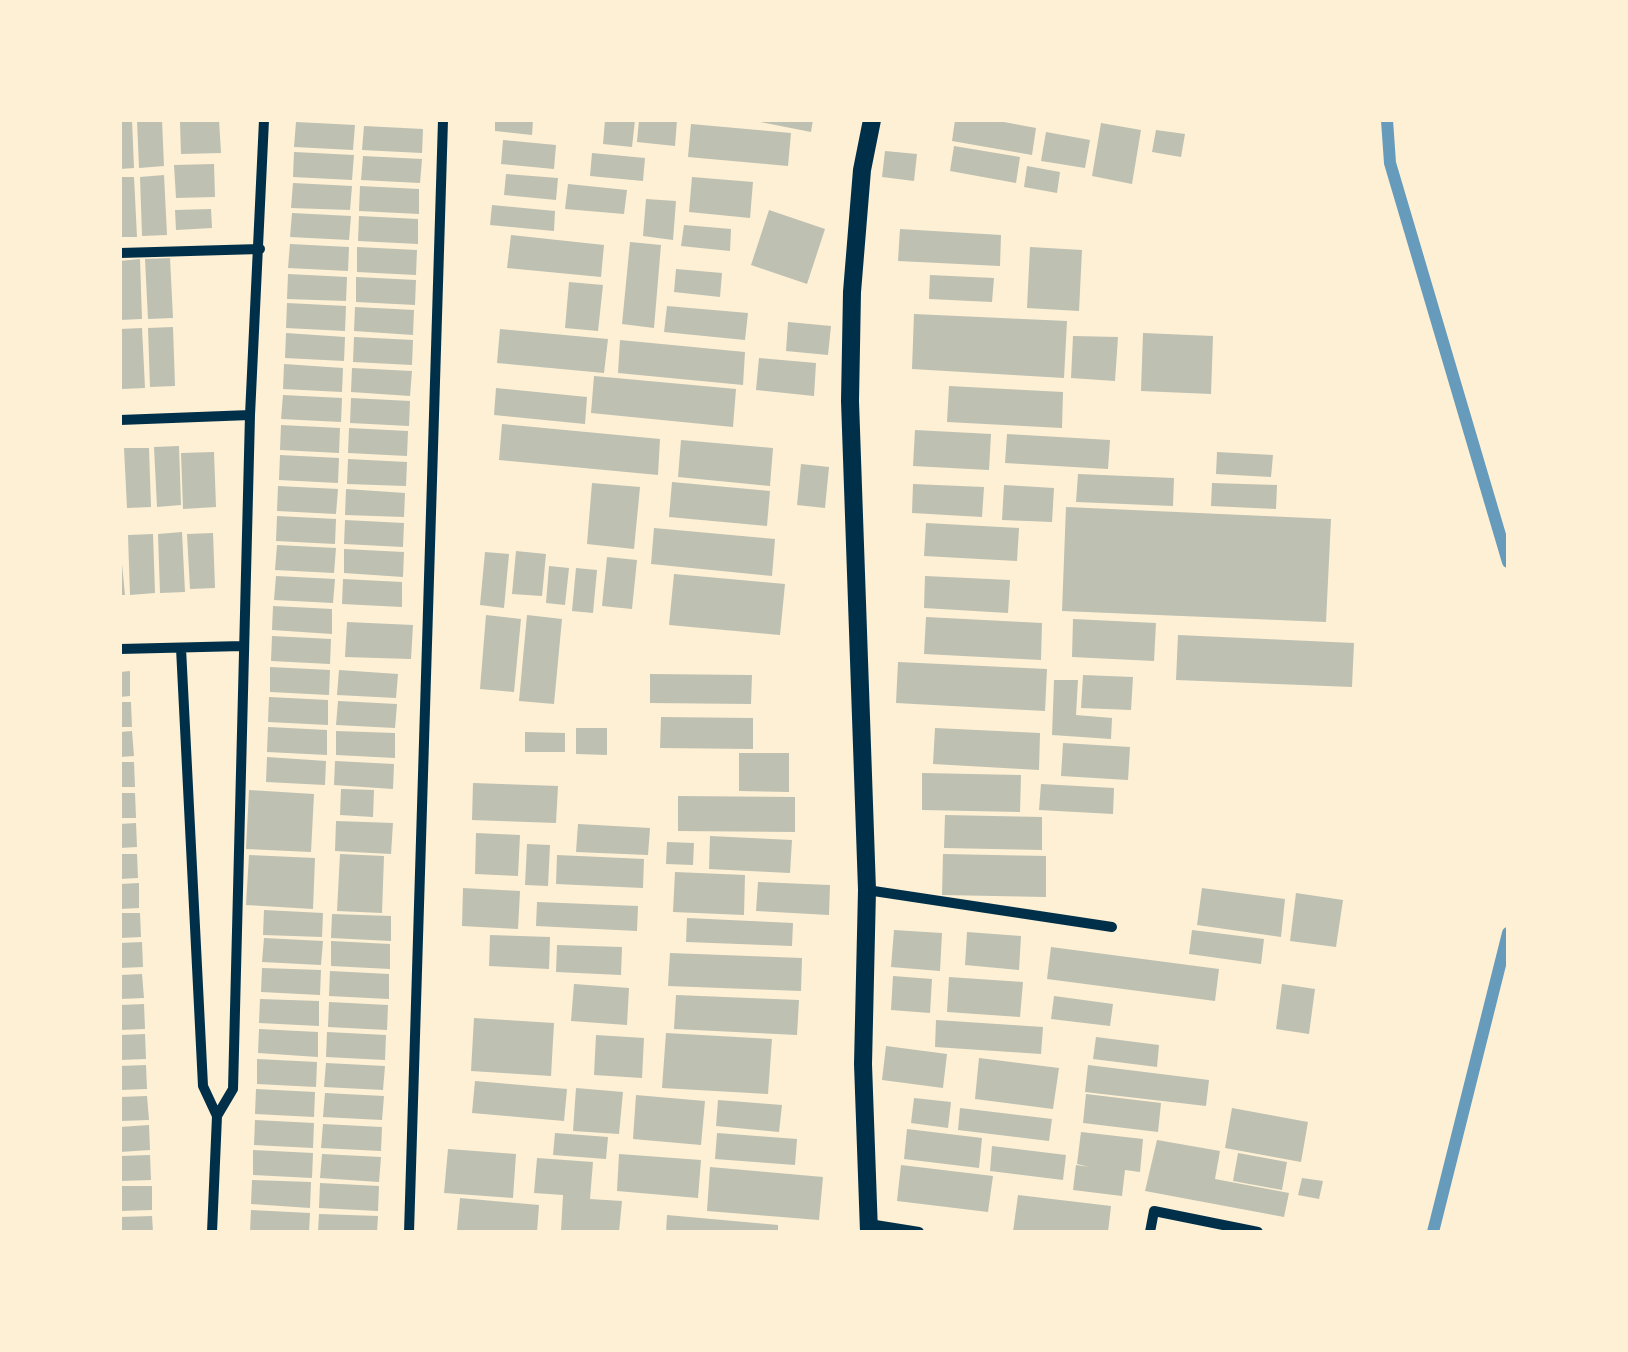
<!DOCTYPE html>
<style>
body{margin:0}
#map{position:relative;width:1628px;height:1352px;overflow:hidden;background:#fdf0d5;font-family:Jost,sans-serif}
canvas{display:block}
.frame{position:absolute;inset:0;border:122px solid #fdf0d5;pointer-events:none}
</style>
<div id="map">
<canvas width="1628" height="1352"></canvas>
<div class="frame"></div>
</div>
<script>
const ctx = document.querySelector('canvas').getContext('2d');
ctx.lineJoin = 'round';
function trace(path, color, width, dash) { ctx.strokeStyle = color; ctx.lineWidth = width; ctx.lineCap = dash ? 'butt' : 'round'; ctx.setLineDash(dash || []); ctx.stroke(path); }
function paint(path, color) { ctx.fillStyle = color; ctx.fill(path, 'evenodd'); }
const stream = new Path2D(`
 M1387,120L1390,163L1508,562
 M1433,1232L1508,933`);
const building = new Path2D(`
 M120,120H132L134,168L120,169Z
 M137,120H162L164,166L139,168Z
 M219,120L221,153L181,154L180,122Z
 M495,120H533L532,135L495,131Z
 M605,120H635L632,147L603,144Z
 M639,120H677L675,146L637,142Z
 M750,120H813L811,132Z
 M955,120H993L1036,128L1032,155L952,141Z
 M296,122L355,125L353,150L294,147Z
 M1101,123L1141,130L1132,184L1092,176Z
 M691,124L791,133L788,166L688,157Z
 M364,126L423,129L422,153L362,150Z
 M1156,130L1185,134L1181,157L1152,152Z
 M1046,132L1090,140L1085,168L1041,161Z
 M503,140L556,145L554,169L501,164Z
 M954,146L1020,157L1016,183L950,171Z
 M885,151L917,154L914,181L882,177Z
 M294,152L354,155L352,180L293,177Z
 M592,153L645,158L643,181L590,176Z
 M363,156L422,159L420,183L361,180Z
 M214,164L215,197L176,198L174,165Z
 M1027,166L1060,172L1057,193L1024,187Z
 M506,174L558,178L556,200L504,195Z
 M164,175L167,235L142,236L140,177Z
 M120,177H134L137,237H120Z
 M692,177L753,182L750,218L689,212Z
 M293,183L352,186L350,210L291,208Z
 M568,184L627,190L624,214L565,209Z
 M360,186L419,189V214L359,211Z
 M646,199L676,201L673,240L643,236Z
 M492,205L555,211L554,231L490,225Z
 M211,209L212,228L176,230L175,210Z
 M769,210L825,229L807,284L751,265Z
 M292,213L351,216L349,240L290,237Z
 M359,216L418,219V244L358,241Z
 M684,225L731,229L730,251L681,246Z
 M900,229L1001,235L1000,266L898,261Z
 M511,235L604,245L601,277L507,268Z
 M630,242L661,245L654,328L622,324Z
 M290,244L349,247L348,271L288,268Z
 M357,247L417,250L416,275L357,272Z
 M1030,247L1082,250L1079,311L1027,308Z
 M170,258L173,318L148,319L145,259Z
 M140,259L142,319L120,320V261Z
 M676,269L722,273L720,297L674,292Z
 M288,274L347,277L346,301L287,299Z
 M930,275L994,278L992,302L929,299Z
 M356,277L416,280L415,305L356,302Z
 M569,282L603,285L598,331L565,328Z
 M287,303L346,306L345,331L286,328Z
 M667,306L748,313L745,340L664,332Z
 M355,307L414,310L413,335L354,331Z
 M914,314L1067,321L1064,378L912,369Z
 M788,322L831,326L828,355L786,351Z
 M173,327L175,386L150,387L148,328Z
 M142,328L145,388L121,389L120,329Z
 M500,329L608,339L604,373L497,363Z
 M286,333L345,337L344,361L285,358Z
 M1143,333L1213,336L1211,394L1141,391Z
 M1073,336L1118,337L1115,381L1071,378Z
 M354,337L413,340L412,365L353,362Z
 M620,340L745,352L743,385L618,373Z
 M759,358L816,363L814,396L756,390Z
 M284,364L343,368L342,392L283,389Z
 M352,368L412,371L410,396L351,392Z
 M594,376L736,389L733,427L591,413Z
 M949,386L1063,392L1062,428L947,422Z
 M496,388L587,397L585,424L494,415Z
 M283,395L342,398L341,422L281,419Z
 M351,398L410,401L409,426L350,423Z
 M502,424L660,439L658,475L499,460Z
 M281,425L340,428L339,453L280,450Z
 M349,428L408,431L407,456L348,453Z
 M915,430L991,434L989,470L913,466Z
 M1007,434L1110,440L1108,469L1005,463Z
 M681,440L773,448L770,486L678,477Z
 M179,446L181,505L157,507L154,447Z
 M124,448H149L151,507L127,508Z
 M214,452L216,507L183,509L181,453Z
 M1217,452L1273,455L1271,477L1216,474Z
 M280,455L339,458L338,483L279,480Z
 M348,459L407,462L406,486L347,484Z
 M801,464L829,467L825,508L797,505Z
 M1078,474L1174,478L1173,506L1076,502Z
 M672,482L770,491L767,526L669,517Z
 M592,483L640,487L634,549L587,544Z
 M1212,483L1277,485L1276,509L1211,506Z
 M913,484L984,487L982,517L912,513Z
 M1004,485L1054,488L1052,522L1002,520Z
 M278,486L338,489L336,514L277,511Z
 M346,489L405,493L404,517L345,515Z
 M1066,507L1331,519L1326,622L1062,611Z
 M277,516L336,519L335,544L276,541Z
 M345,520L404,523L403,547L344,544Z
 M926,523L1019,528L1017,561L924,556Z
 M654,528L775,539L772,576L651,564Z
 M182,532L185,592L160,593L158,534Z
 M213,533L215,588L190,589L187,534Z
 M153,534L155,593L130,595L128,535Z
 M120,543L125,595H120Z
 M277,545L336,548L334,573L275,570Z
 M344,549L404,552L403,577L344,573Z
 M516,551L546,554L542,596L512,594Z
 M485,552L509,554L504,608L480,605Z
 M607,557L637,560L632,609L602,606Z
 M549,566L569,568L565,605L546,603Z
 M576,568L597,570L593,613L572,611Z
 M674,574L785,584L780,635L669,625Z
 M276,576L335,579L333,603L274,600Z
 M925,576L1010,580L1008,613L924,608Z
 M343,579L402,582V607L342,604Z
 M273,606L332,609V634L272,630Z
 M486,615L521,619L514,692L480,689Z
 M527,615L562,619L554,704L519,701Z
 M926,617L1042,623L1041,660L924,654Z
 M1073,619L1156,623L1154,661L1072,657Z
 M347,622L413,625L411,659L345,657Z
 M1178,635L1354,643L1352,687L1176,680Z
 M272,636L331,639L330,664L271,661Z
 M898,662L1047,669L1045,711L896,703Z
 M270,667L330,670L329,695L270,692Z
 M339,670L398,674L396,698L337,695Z
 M130,671V696L120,697V672Z
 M650,674L752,675L751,704L650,703Z
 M1083,675L1133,677L1131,710L1081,708Z
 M1054,680H1078L1076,715L1112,718L1111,739L1052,735Z
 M269,697L328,700V725L268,722Z
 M338,701L397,704L395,728L336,725Z
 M120,702H131L132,727H120Z
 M661,717L753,718V749L660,748Z
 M268,727L327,730V755L267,752Z
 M576,728H607V755L576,754Z
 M935,728L1040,733L1039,770L933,764Z
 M132,731L134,756L120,757V732Z
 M336,731L395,733V758L336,755Z
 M525,732L565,733V752H525Z
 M1063,743L1130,747L1128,780L1061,776Z
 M739,753H789V792L739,791Z
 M267,757L326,761L325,785L266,782Z
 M335,761L394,764L393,789L334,785Z
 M120,762H134L135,787H120Z
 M922,773L1021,775L1020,812L922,810Z
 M473,783L558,786L556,823L472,820Z
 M1041,784L1114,788L1113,814L1039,810Z
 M341,789L374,790L373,817L340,815Z
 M249,790L314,794L311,852L246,849Z
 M120,793H135L136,818H120Z
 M678,796L795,797V832L678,831Z
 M945,815L1042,817V850L944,848Z
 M336,821L393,823L391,854L335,851Z
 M136,823L137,847L120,848V824Z
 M578,824L650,828L648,855L576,852Z
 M476,833L520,835L518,876L475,874Z
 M710,836L792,840L790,873L709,869Z
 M667,842L694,843L693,865L666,864Z
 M527,844L550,845L548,886L525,885Z
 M120,854H137L138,878L120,879Z
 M340,854L384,856L382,913L337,911Z
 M943,854L1046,856V897L942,895Z
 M249,855L315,858L313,909L246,905Z
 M557,855L644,859L643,888L556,884Z
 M675,872L745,875L744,915L673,912Z
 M758,882L830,885L829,915L756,911Z
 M139,883V908L120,909V884Z
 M463,888L520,891L518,929L462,926Z
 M1202,888L1285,899L1281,937L1197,925Z
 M1296,893L1343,900L1336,947L1290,941Z
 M537,902L638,906L637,931L536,926Z
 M264,910L323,913L322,937L263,935Z
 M120,913H140L141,937L120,938Z
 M332,914L391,916V941L331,938Z
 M687,918L793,923L792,946L686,942Z
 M894,930L942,933L940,971L891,967Z
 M1192,930L1264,939L1261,964L1189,954Z
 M967,932L1021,936L1019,970L965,965Z
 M490,935L550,937L549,969L489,966Z
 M264,938L323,941L321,965L262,962Z
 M331,941L390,944V969L331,966Z
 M142,942L143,967L120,968V943Z
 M557,945L622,947L621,975L556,972Z
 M1051,947L1219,969L1215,1001L1047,979Z
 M670,953L802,958L801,991L668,986Z
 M262,968L321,970L320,995L261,992Z
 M330,971L389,974V999L329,996Z
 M142,974L144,998L120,999V975Z
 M893,976L932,979L930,1013L891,1010Z
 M949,977L1023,982L1020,1017L947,1012Z
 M574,984L629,988L627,1025L571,1021Z
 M1282,984L1315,989L1309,1034L1276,1029Z
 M676,995L799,1000L797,1035L674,1029Z
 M1054,996L1113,1004L1110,1026L1051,1019Z
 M260,999L319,1001V1026L259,1023Z
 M329,1002L388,1005L387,1030L328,1027Z
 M144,1004L145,1029L120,1030V1005Z
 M474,1018L554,1023L551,1076L471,1071Z
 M936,1020L1043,1027L1041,1054L935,1047Z
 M259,1029L318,1032V1057L258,1053Z
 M327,1032L386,1035L385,1060L326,1057Z
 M666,1033L772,1039L768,1094L662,1088Z
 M145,1034L146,1059L120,1060V1035Z
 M596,1035L644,1038L642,1078L594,1075Z
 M1096,1037L1159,1045L1157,1067L1093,1059Z
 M886,1046L947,1054L943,1088L882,1080Z
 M979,1058L1059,1068L1053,1109L975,1099Z
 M257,1059L317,1062L316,1087L257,1084Z
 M326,1063L385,1066L383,1090L324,1087Z
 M146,1065L147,1089L120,1090V1066Z
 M1088,1065L1209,1080L1206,1106L1085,1092Z
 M475,1081L567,1089L564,1121L472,1113Z
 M576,1088L623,1092L619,1134L573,1131Z
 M256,1089L315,1092L314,1117L255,1114Z
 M325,1093L384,1096L382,1120L323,1117Z
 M1086,1094L1161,1103L1158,1132L1083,1123Z
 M636,1095L705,1101L701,1145L633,1139Z
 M147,1096L149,1120L120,1121V1097Z
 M914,1098L951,1102L948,1128L911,1123Z
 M718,1100L782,1105L779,1132L716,1126Z
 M960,1108L1052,1119L1049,1141L958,1130Z
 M1232,1108L1308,1122L1301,1162L1225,1148Z
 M255,1120L314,1123L313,1148L254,1145Z
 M323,1124L382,1127L381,1151L321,1148Z
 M149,1125L150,1150L120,1152V1127Z
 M907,1129L982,1138L979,1168L904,1159Z
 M1081,1132L1143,1139L1140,1172L1125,1170L1122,1196L1073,1190L1076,1165L1089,1167L1077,1164Z
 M555,1133L608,1137L606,1159L553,1155Z
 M717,1133L797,1139L795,1165L715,1159Z
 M1157,1140L1220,1151L1215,1179L1289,1193L1284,1217L1145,1191Z
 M992,1146L1066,1155L1063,1180L990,1171Z
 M448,1149L516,1154L513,1198L444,1193Z
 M253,1150L313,1153L312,1178L253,1175Z
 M1238,1153L1287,1162L1282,1190L1233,1181Z
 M322,1154L381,1157L379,1182L320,1178Z
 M619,1154L701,1160L698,1198L617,1191Z
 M150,1155L151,1180L120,1181V1156Z
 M537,1158L593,1162L590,1199L622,1201L619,1232L561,1231L563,1195L534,1193Z
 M901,1165L993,1176L988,1212L897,1201Z
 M710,1167L823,1177L819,1220L707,1211Z
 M1302,1178L1323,1181L1319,1199L1298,1195Z
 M252,1180L311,1182L310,1208L251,1204Z
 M320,1183L379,1186L378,1211L319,1208Z
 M120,1186H152V1210L120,1211Z
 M1018,1195L1111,1206L1108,1232H1013Z
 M460,1198L539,1205L537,1232L457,1230Z
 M251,1210L310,1213L309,1232H250Z
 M319,1214L378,1216L377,1232H318Z
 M667,1215L778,1225V1232H666Z
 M152,1216L153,1232H120V1217Z`);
const minor = new Path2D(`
 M120,253L260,249
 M120,420L250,415
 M181,648L203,1086L217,1116
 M120,649L243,646
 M867,890L1112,927
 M869,1224L919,1232
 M212,1232L217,1116L233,1089L250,415L264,120
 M409,1232L443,120
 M1150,1232L1154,1211L1258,1232`);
const tertiary = new Path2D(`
 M869,1232L863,1064L867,890L850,401L852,292L862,170L872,120`);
trace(stream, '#669bbc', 12);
paint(building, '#bec0b2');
trace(minor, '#003049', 10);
trace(tertiary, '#003049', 18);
</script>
